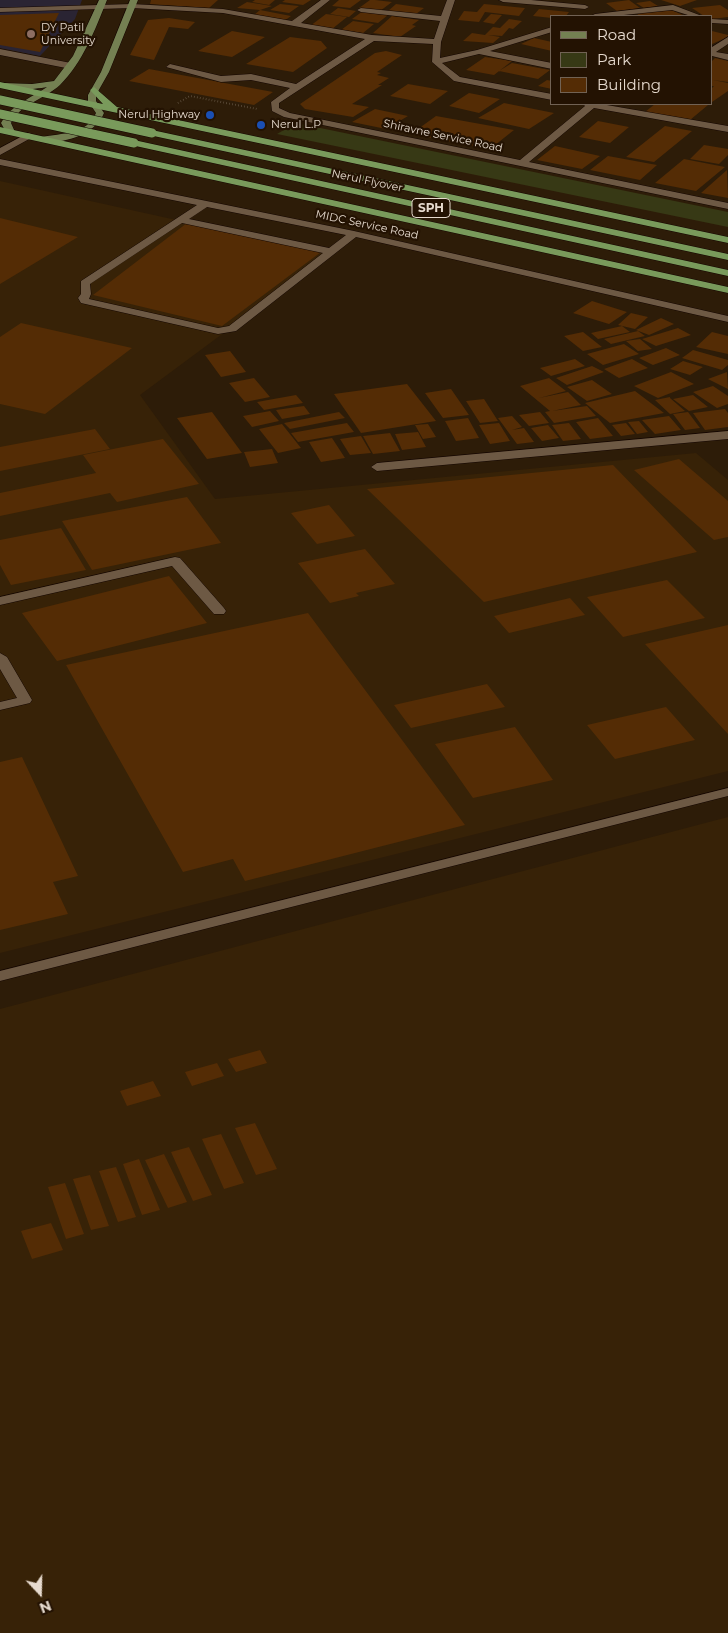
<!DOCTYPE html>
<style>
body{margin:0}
#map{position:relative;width:728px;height:1633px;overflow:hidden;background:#2d1c08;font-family:Montserrat,sans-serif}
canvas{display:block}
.legend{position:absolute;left:550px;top:15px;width:162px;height:90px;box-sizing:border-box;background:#231202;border:1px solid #716254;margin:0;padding:6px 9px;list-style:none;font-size:15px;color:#e6dace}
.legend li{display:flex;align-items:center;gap:10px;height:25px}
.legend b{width:25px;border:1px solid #716254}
.north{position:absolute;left:15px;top:1568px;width:50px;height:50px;-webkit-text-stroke:4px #231202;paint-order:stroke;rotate:159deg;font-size:14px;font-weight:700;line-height:20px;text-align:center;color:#e6dace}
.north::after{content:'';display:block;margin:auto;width:18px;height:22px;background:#e6dace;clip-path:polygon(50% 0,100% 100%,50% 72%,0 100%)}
</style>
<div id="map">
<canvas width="728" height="1633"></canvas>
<ul class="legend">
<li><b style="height:6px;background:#748052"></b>Road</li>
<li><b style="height:14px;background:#373915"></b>Park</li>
<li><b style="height:14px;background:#542c05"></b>Building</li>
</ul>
<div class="north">N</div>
</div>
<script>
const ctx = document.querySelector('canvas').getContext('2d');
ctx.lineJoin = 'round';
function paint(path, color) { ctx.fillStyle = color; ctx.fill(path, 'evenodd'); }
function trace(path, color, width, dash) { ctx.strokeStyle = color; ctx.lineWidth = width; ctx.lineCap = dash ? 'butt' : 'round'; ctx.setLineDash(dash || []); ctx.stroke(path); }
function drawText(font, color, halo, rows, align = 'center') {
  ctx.font = font + ' Montserrat,sans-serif'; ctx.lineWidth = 4.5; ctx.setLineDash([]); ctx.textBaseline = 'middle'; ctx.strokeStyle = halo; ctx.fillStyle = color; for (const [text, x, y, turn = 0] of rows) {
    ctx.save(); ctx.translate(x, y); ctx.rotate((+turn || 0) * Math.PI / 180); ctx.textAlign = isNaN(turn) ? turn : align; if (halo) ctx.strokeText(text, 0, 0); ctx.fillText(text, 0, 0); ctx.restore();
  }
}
const built = new Path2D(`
 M0,181L330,254L140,395L215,499L696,453L728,480V771L0,953Z
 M728,817V1633H0V1009Z`);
const education = new Path2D(`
 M0,0H82L75,19L40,56L0,48Z`);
const green = new Path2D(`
 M296,123L728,212V227L277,134Z`);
const building = new Path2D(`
 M151,0H218L209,8L150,4Z
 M255,0H275L269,5L252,2Z
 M285,0H311L303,5L282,2Z
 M339,0H361L350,8L332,6Z
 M370,0H375L392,2L380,11L359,8Z
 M629,0L640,8L617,11L606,3Z
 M661,0H697L680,6Z
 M650,1L658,6L644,8L636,3Z
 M247,2L272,6L260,10L237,8Z
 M280,4L299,6L289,13L270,10Z
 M396,4L424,8L416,14L388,11Z
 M484,4L525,8L519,16L485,12L479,22L458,20L464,11L477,12Z
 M720,5L728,10V17L712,19V16H704L692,8Z
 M338,8L356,11L349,17L330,14Z
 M539,9L569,12L566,16L552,18L533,16Z
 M260,10L291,16L284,21L254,15Z
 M671,10L685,16H640L636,13Z
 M363,11L388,15L378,23L352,19Z
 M59,13L40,52L0,45V15Z
 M326,14L347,17L332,29L310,26Z
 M491,14L502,15L494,24L483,22Z
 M392,16L419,20L412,25L416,26L400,37L373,33Z
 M169,18L195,22L188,29L169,27L154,60L130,55L148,20Z
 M509,19L522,21L513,29L509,28L502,36L488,35L500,37L493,43L463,41L472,33L485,35L493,27L500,28Z
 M353,21L374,24L363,33L341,30Z
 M232,31L265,37L232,57L198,51Z
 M712,31L728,35V37L712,44Z
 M290,37L321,41L327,48L293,72L246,64Z
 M534,38L552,42V51L521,44Z
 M386,51L402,55L377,72L381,73L377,75L389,78L378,85H382L352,104L369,107L353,117L305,109L300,104L375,53Z
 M485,57L512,61L494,75L466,70Z
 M715,58L728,61V82L713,80L728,83V91L712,102V88L714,86H712V61Z
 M512,63L550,70L538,79L499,71Z
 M149,69L273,92L254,105L129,81Z
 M547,80L552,81V89L538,86Z
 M408,84L448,91L430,104L390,96Z
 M469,93L500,99L479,113L449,106Z
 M504,103L554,113L529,129L478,118Z
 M655,104H703L708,105L690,120L645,112Z
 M375,109L408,116L386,129L352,122Z
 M436,116L514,130L490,149L411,134Z
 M598,121L629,127L610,143L579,137Z
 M665,126L692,131L654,162L626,157Z
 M704,145L728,149V155L719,164L690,159Z
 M555,146L600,156L582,169L537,160Z
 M608,156L657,165L640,180L590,170Z
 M684,159L725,167L696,191L655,183Z
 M727,170L728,198L701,193Z
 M0,218L78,237L0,284Z
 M187,223L321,252L222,326L93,295Z
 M592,301L627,312L609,324L573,313Z
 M631,313L648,317L635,329L618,325Z
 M661,318L674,324L649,335L636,330Z
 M21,323L132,348L45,414L0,404V337Z
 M622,326L630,332L598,339L591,333Z
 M678,328L691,335L656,346L642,339Z
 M638,331L645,336L611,344L604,339Z
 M583,332L602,347L583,351L564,336Z
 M712,332L728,336V354L696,347Z
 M640,339L652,349L638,351L626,341Z
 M624,344L639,354L603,365L587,354Z
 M666,348L680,355L653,365L639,358Z
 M693,350L728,360V365L722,370L682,358Z
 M230,351L246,372L221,377L205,355Z
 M575,359L585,366L551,376L540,368Z
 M632,359L648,368L619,378L604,369Z
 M683,361L703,367L690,375L670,369Z
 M592,366L604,372L567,385L556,378Z
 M671,372L694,384L658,398L634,386Z
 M727,372L728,389L708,379Z
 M254,378L270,397L245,402L229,383Z
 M549,378L566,391L539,398L568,392L581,405L552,411L587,406L596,416L554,423L545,412L550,411L520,386Z
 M592,380L612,394L587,401L567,387Z
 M407,384L436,421L361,433L334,394Z
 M713,386L728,396V404L717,408L693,392Z
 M451,389L469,415L443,418L425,393Z
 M635,391L664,413L610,423L585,403Z
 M296,395L303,403L264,410L257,402Z
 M693,395L708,407L689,411L673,399Z
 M670,397V398L685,411L670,414L655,400Z
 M484,399L498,421L480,423L466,401Z
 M304,406L310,414L282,419L276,410Z
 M725,409L728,413V427L705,430L693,413Z
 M270,411L279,421L252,427L243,416Z
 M212,412L242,453L207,459L177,418Z
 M339,412L345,418L290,429L284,423Z
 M540,412L549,423L529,426L519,415Z
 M688,412L700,428L685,430L673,414Z
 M512,416L522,427L512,430L524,428L534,442L517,444L498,418Z
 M669,416L681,430L655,434L642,420Z
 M468,418L479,438L456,441L445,421Z
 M598,418L613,436L590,439L576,422Z
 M639,421L648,432L637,434L628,422Z
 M347,423L354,432L298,442L291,433Z
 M499,423L510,441L490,444L479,425Z
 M569,423L581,439L563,441L552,425Z
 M626,423L635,434L621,436L612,425Z
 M282,424L301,448L278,453L259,429Z
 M428,424L436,437L423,439L415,425Z
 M548,425L559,438L542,441L531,428Z
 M95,429L110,449L0,471V447Z
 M418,432L426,447L402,450L395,434Z
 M390,433L400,451L373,454L363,436Z
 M361,436L371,453L350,455L340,439Z
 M332,438L345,458L321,462L309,442Z
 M163,439L199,484L117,502L110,493L0,516V493L96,473L83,455Z
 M272,449L278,463L250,467L244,452Z
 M679,459L728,501V537L714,540L634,470Z
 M613,465L697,552L484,602L367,489Z
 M187,497L221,543L92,570L62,521Z
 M329,505L355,536L317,544L291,513Z
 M61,528L86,570L11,585L0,565V540Z
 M365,549L395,584L356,593L359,596L330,603L298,563Z
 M169,576L207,623L57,661L22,613Z
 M667,580L705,618L623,637L587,597Z
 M570,598L585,615L509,633L494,616Z
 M308,613L465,825L245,881L233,859L183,872L66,665Z
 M728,625V734L645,644Z
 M487,684L505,707L411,728L394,705Z
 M666,707L695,740L615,759L587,725Z
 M515,727L553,780L473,798L435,744Z
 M22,757L78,876L53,882L68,914L0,930V762Z
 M260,1050L267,1063L236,1072L228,1059Z
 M217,1063L224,1076L192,1086L185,1072Z
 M153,1081L161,1096L127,1106L120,1091Z
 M255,1123L277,1169L256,1175L235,1128Z
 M221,1134L244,1183L224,1189L202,1139Z
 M189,1147L212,1195L193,1201L171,1152Z
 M164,1154L187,1202L168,1208L145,1160Z
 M139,1159L160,1210L142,1215L123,1164Z
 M116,1167L136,1217L118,1222L99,1171Z
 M90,1175L109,1226L91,1230L73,1179Z
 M65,1183L84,1234L66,1239L48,1187Z
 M51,1223L63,1250L32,1259L21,1231Z`);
const path = new Path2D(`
 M178,103L190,96L257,109`);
const minor = new Path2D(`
 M321,0H330L301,23L372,35L434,39L440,21L361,12L357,10L361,8L441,16L447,0H455L441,42L440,58L477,50L552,27V32L490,51L552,63V69L479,54L442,63L460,77L552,94V100L454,81L432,62L433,44L374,41L279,103V108L290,113L520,160L585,106L583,104H601L728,126V132L594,108L529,162L728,203V209L284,117L272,111L271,102L290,88L251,80L221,82L166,67L170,64L221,76L251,74L296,84L365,39L223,13L132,8L0,12V8L132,4L223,9L292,21Z
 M499,0H531L585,5L589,7L585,9L503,2Z
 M673,5L702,16H691L672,10L614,16H591L595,14Z
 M712,19L728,20V24L712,23Z
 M728,37V44L716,52L728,54V60L712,56V47Z
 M0,49L71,63L75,66L71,69L0,55Z
 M28,133L31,134V138L0,155V148Z
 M0,159L354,231L728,316V322L356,237L236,331L218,334L81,303L78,298L81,294V281L197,205L0,165ZM207,207L346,235L329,248L189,219ZM182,223L323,253L229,326L218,328L89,299L91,294L90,284Z
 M728,431V439L377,471L371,467L377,463Z
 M175,557L180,558L224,608L226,611L224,614H214L172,566L0,605V597Z
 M0,653L7,657L32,700L30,703L0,710V702L17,698L0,669Z
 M728,788V796L0,981V971Z`);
const major = new Path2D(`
 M99,0H107C95,30 83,62 60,85C45,99 20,104 11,123L15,132L13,134H7L1,123C11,105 31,98 47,87C36,89 7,93 0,85L4,83L32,84L54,81L73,56Z
 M130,0H138L109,72L96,95V101L104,113C96,134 63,145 42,141V137C61,133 87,135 96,113L88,101V95L101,72Z`);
const highway = new Path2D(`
 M0,82L103,104L90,90L94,87L117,107L728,237V243L0,88Z
 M0,127L728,287V293L0,133Z
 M152,130L728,254V260L149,135L147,133Z
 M134,140L728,270V276L131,145V141Z`);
const highwayBridge = new Path2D(`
 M0,100L152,133
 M0,114L134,143`);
const markers = [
 [31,34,5,"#8d6e63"],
 [210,115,5,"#1a4fb4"],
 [261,125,5,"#1a4fb4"]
];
const farPoinames = [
 ["DY Patil",41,28],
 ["University",41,41],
 ["Nerul Highway",200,115,"right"],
 ["Nerul L.P",271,125]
];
const farStreetnames = [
 ["Shiravne Service Road",443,136,12],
 ["Nerul Flyover",367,181,12],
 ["MIDC Service Road",367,225,12]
];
const shields = [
 [431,208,38]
];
const shieldNames = [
 ["SPH",431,208]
];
paint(built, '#372207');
paint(education, '#2a2433');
paint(green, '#373915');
paint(building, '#542c05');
trace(minor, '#140600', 1);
trace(major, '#140600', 1);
trace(highway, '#140600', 1);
trace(path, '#776857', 2, [0.5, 2.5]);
paint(minor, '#6d5944');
paint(major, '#748052');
paint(highway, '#799a5b');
trace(highwayBridge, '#140600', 10, []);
trace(highwayBridge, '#799a5b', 9);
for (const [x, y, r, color] of markers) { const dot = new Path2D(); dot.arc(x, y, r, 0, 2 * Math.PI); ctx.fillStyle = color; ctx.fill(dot); trace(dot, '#231202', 2); }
drawText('11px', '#e6dace', '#231202', farPoinames, 'left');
drawText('11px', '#e6dace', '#231202', farStreetnames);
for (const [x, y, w] of shields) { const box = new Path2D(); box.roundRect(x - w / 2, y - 9.5, w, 19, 4); ctx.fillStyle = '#231202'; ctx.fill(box); trace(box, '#e6dace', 1); }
drawText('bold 12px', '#e6dace', null, shieldNames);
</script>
